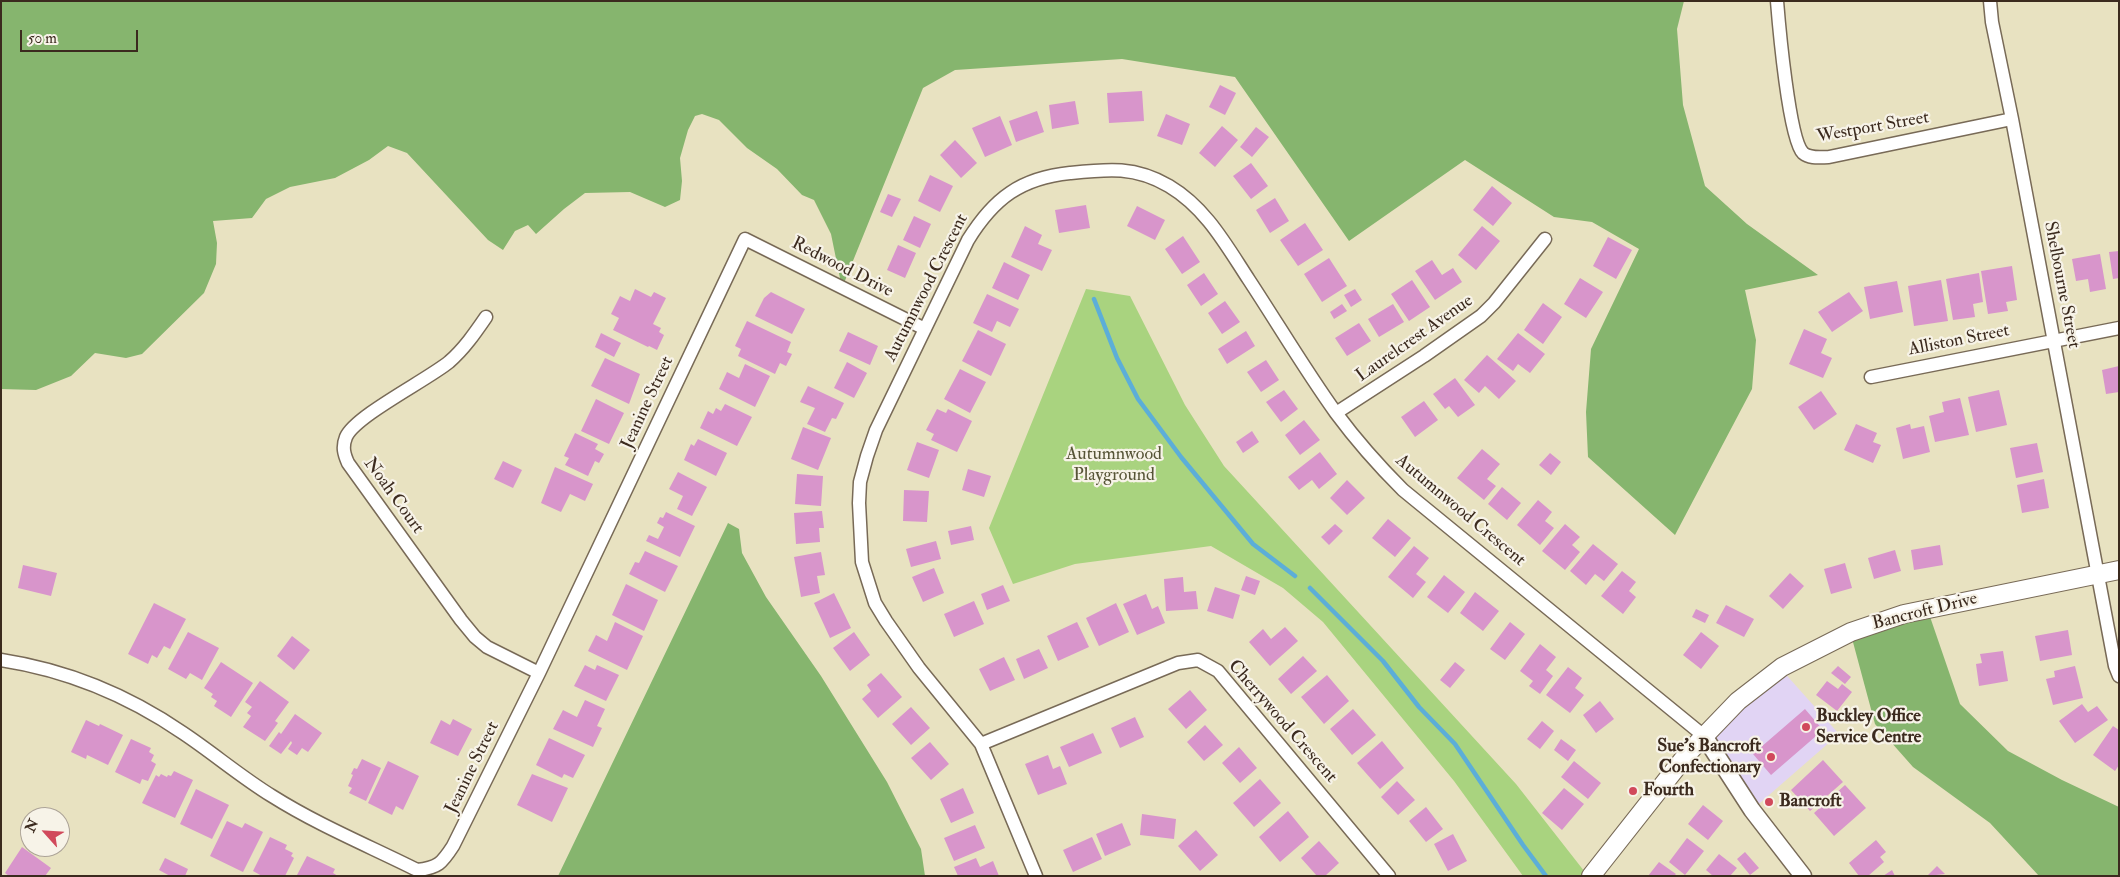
<!DOCTYPE html>
<style>
body{margin:0}
#map{position:relative;width:2120px;height:877px;overflow:hidden;background:#e8e2c1;font-family:"IM FELL Double Pica",serif}
canvas{display:block}
.frame{position:absolute;inset:0;border:2px solid #3b2a1e;pointer-events:none}
.north{position:absolute;left:20px;top:807px;width:50px;height:50px;box-sizing:border-box;background:#f7f3e8;border:1px solid #aca397;border-radius:50%;rotate:296deg;font-size:14px;font-weight:700;line-height:20px;text-align:center;color:#3b2a1e}
.north::after{content:'';display:block;margin:auto;width:18px;height:22px;background:#d1495b;clip-path:polygon(50% 0,100% 100%,50% 72%,0 100%)}
.scale{position:absolute;left:20px;top:30px;width:118px;height:22px;box-sizing:border-box;border:2px solid #3b2a1e;border-top:0;padding-left:6px;font-size:15px;line-height:18px;white-space:nowrap;color:#3b2a1e;-webkit-text-stroke:4px #f7f3e8;paint-order:stroke}
</style>
<div id="map">
<canvas width="2120" height="877"></canvas>
<div class="frame"></div>
<div class="north">N</div>
<div class="scale">50 m</div>
</div>
<script>
const ctx = document.querySelector('canvas').getContext('2d');
ctx.lineJoin = 'round';
function paint(path, color) { ctx.fillStyle = color; ctx.fill(path, 'evenodd'); }
function trace(path, color, width, dash) { ctx.strokeStyle = color; ctx.lineWidth = width; ctx.lineCap = dash ? 'butt' : 'round'; ctx.setLineDash(dash || []); ctx.stroke(path); }
function drawText(font, color, halo, rows, align = 'center') {
  ctx.font = font + ' "IM FELL Double Pica",serif'; ctx.lineWidth = 4.5; ctx.setLineDash([]); ctx.textBaseline = 'middle'; ctx.strokeStyle = halo; ctx.fillStyle = color; for (const [text, x, y, turn = 0] of rows) {
    ctx.save(); ctx.translate(x, y); ctx.rotate((+turn || 0) * Math.PI / 180); ctx.textAlign = isNaN(turn) ? turn : align; if (halo) ctx.strokeText(text, 0, 0); ctx.fillText(text, 0, 0); ctx.restore();
  }
}
const built = new Path2D(`
 M1781,669L1839,734L1753,809L1706,736Z`);
const green = new Path2D(`
 M1086,289L1130,296L1185,405L1224,466L1516,784L1588,876H1523L1454,781L1323,622L1283,588L1211,546L1075,564L1013,584L989,528Z`);
const forest = new Path2D(`
 M1,1H1684L1677,29L1683,105L1705,186L1747,224L1818,275L1745,290L1756,340L1752,389L1675,535L1588,457L1586,412L1591,349L1639,249L1592,222L1554,217L1465,160L1349,241L1235,77L1122,59L955,70L923,88L842,288L831,234L814,200L802,195L777,169L747,148L719,120L702,114L695,116L688,130L680,158L682,181L680,200L665,207L630,192L585,193L564,209L536,234L528,225L515,231L503,250L488,240L407,153L388,146L369,160L335,178L290,187L266,199L252,218L213,221L217,243L216,264L204,293L142,354L126,358L95,353L71,376L36,390L1,389Z
 M728,523L739,529L742,553L766,597L821,676L887,782L921,849L925,876H558Z
 M1927,608L1960,704L2008,751L2062,780L2119,807V876H2039L1990,823L1913,767L1875,724L1850,631Z`);
const stream = new Path2D(`
 M1094,299L1117,358L1138,399L1181,457L1253,544L1295,576
 M1310,588L1383,661L1419,707L1455,744L1523,845L1546,876`);
const building = new Path2D(`
 M1220,85L1236,93L1225,115L1209,107Z
 M1142,91L1144,121L1109,123L1107,93Z
 M1075,101L1079,124L1052,129L1049,105Z
 M1037,111L1044,132L1016,142L1009,121Z
 M1166,114L1190,124L1182,145L1157,136Z
 M1000,116L1012,145L985,157L972,128Z
 M1222,126L1238,140L1215,167L1199,153Z
 M1256,127L1269,137L1252,157L1240,147Z
 M955,140L977,163L961,178L940,155Z
 M1251,163L1268,186L1251,199L1233,176Z
 M930,175L953,186L940,212L918,201Z
 M1492,186L1512,203L1493,226L1473,210Z
 M888,194L901,199L892,217L880,212Z
 M1275,198L1289,221L1270,233L1256,210Z
 M1086,205L1090,228L1059,233L1055,210Z
 M1137,206L1165,220L1155,240L1127,226Z
 M914,216L931,224L920,248L903,240Z
 M1305,223L1323,250L1298,266L1280,240Z
 M1025,226L1042,235L1038,244L1052,250L1042,271L1011,257Z
 M1482,226L1500,241L1476,270L1458,255Z
 M1183,236L1200,262L1182,274L1165,249Z
 M1608,237L1632,250L1616,279L1593,266Z
 M898,245L916,253L905,278L887,270Z
 M2119,251V278L2113,279L2109,252Z
 M2100,254L2106,289L2090,292L2088,279L2076,281L2072,259Z
 M1329,258L1347,286L1322,302L1304,274Z
 M1432,260L1442,275L1453,268L1462,282L1435,300L1415,271Z
 M1004,262L1030,275L1018,300L992,288Z
 M2012,266L2017,300L2006,302L2008,311L1988,314L1981,271Z
 M1204,273L1218,294L1201,306L1187,285Z
 M1979,273L1983,302L1973,304L1975,317L1953,320L1946,279Z
 M1580,278L1603,292L1586,318L1564,304Z
 M1412,280L1430,307L1409,321L1391,294Z
 M1941,280L1948,321L1914,326L1908,286Z
 M1897,281L1903,312L1870,319L1864,287Z
 M635,289L651,297L654,292L666,298L653,324L661,328L659,332L664,335L657,350L649,346L648,347L613,330L619,318L611,314L620,296L630,301Z
 M1355,289L1362,300L1351,307L1344,295Z
 M771,292L805,309L792,334L755,316L764,298Z
 M1849,292L1863,311L1832,332L1818,312Z
 M987,294L1019,309L1010,327L997,321L992,332L973,323Z
 M1225,301L1240,322L1222,334L1208,313Z
 M1543,303L1562,317L1543,344L1524,330Z
 M1342,304L1347,311L1334,319L1330,312Z
 M1393,304L1404,322L1379,337L1368,319Z
 M747,321L791,342L787,352L792,354L786,366L780,363L775,374L738,356L741,349L735,346Z
 M1359,323L1371,341L1347,356L1335,338Z
 M1804,329L1827,339L1821,353L1832,358L1823,378L1789,364Z
 M978,330L1006,344L991,376L962,361Z
 M1246,331L1255,346L1227,364L1218,349Z
 M848,332L878,346L870,365L839,351Z
 M601,333L621,343L614,357L595,347Z
 M1518,333L1545,354L1530,373L1518,364L1513,371L1497,359Z
 M1487,355L1516,381L1499,399L1485,386L1479,393L1464,380Z
 M605,358L640,374L629,404L591,386Z
 M1266,360L1279,380L1261,392L1247,372Z
 M847,362L867,373L854,398L834,388Z
 M745,364L770,376L755,407L719,389L727,372L739,378Z
 M2119,366V392L2106,394L2102,370Z
 M960,369L986,382L970,413L944,399Z
 M1455,378L1475,405L1458,417L1449,406L1445,409L1433,394Z
 M808,386L844,403L836,419L832,418L825,432L807,424L815,408L800,402Z
 M1284,390L1298,409L1281,422L1266,402Z
 M1999,390L2007,425L1976,432L1968,397Z
 M1821,391L1837,414L1814,430L1798,407Z
 M1960,398L1969,435L1935,442L1929,416L1944,412L1942,402Z
 M596,399L624,413L609,444L581,431Z
 M1424,401L1438,420L1415,437L1401,417Z
 M725,404L752,417L737,446L700,428L708,411L713,414L716,408L721,411Z
 M937,409L946,413L948,409L972,421L957,452L931,440L934,434L926,430Z
 M1304,420L1320,440L1300,455L1285,435Z
 M1856,424L1877,433L1873,442L1881,445L1873,463L1844,450Z
 M1910,424L1911,429L1924,426L1930,452L1903,459L1896,428Z
 M803,427L831,438L818,470L791,459Z
 M1252,431L1259,442L1243,453L1236,442Z
 M575,433L598,444L595,449L604,454L599,463L595,461L588,476L565,465L569,458L564,456Z
 M698,439L727,453L716,476L684,460L691,444L694,446Z
 M917,442L939,450L929,478L907,470Z
 M2037,443L2043,472L2016,478L2010,448Z
 M1482,449L1500,464L1487,479L1496,486L1484,500L1457,478Z
 M1320,452L1337,474L1319,489L1312,480L1299,490L1288,477Z
 M1550,453L1561,462L1551,475L1539,465Z
 M503,461L522,470L513,488L494,479Z
 M555,467L593,484L585,501L570,494L561,512L541,503Z
 M968,469L991,476L984,497L962,490Z
 M678,472L707,487L692,516L677,509L683,496L669,489Z
 M797,474L823,476L821,506L795,504Z
 M2044,479L2049,508L2022,513L2017,485Z
 M1347,480L1365,498L1347,515L1330,498Z
 M1502,487L1521,503L1507,520L1488,504Z
 M904,490L929,491L927,522L903,521Z
 M1538,500L1552,512L1545,521L1554,528L1540,545L1517,525Z
 M822,511L824,528H819L820,542L796,544L794,513Z
 M666,512L695,526L680,557L646,541L649,535L658,539L664,527L657,523L660,517L663,518Z
 M1388,519L1411,538L1395,557L1372,538Z
 M1335,524L1343,531L1329,545L1321,537Z
 M1565,524L1580,537L1572,545L1580,552L1565,570L1542,551Z
 M971,526L974,540L951,545L948,531Z
 M936,541L941,559L911,567L906,549Z
 M1593,544L1618,564L1604,581L1595,574L1586,585L1570,571Z
 M1940,545L1943,565L1914,570L1911,550Z
 M1414,546L1429,558L1416,574L1426,582L1413,598L1388,577Z
 M1895,550L1901,571L1874,579L1868,558Z
 M645,551L678,566L665,592L629,574L635,562L639,563Z
 M821,552L825,575L817,576L820,593L801,597L794,557Z
 M1845,563L1852,588L1831,594L1824,569Z
 M23,565L57,573L51,596L18,588Z
 M934,568L944,593L923,602L912,577Z
 M1622,571L1636,582L1629,591L1636,597L1623,614L1601,596Z
 M1790,573L1804,586L1783,609L1769,596Z
 M1444,575L1465,592L1448,613L1427,597Z
 M1246,576L1260,581L1255,595L1241,590Z
 M1183,577L1184,592L1196,591L1198,609L1166,611L1164,579Z
 M626,584L658,600L644,631L612,615Z
 M1003,585L1010,601L987,610L981,594Z
 M1215,587L1240,595L1233,619L1207,611Z
 M1475,592L1499,611L1483,631L1460,613Z
 M834,593L851,628L830,638L814,603Z
 M1146,594L1152,609L1158,606L1165,623L1137,635L1123,604Z
 M974,601L984,624L954,637L944,614Z
 M154,603L186,619L170,649L164,646L157,658L152,655L148,664L128,654Z
 M1116,603L1129,632L1099,646L1086,618Z
 M1726,605L1754,619L1744,637L1716,623Z
 M1696,609L1709,615L1705,623L1692,617Z
 M615,622L643,636L627,670L588,651L596,635L607,641Z
 M1077,622L1089,647L1058,661L1047,636Z
 M1510,622L1525,634L1505,660L1490,649Z
 M1285,627L1298,641L1270,666L1249,642L1263,629L1271,639Z
 M2068,630L2072,655L2040,661L2035,636Z
 M188,632L219,648L202,680L190,673L186,679L168,669Z
 M854,632L870,655L850,671L833,648Z
 M1701,632L1719,646L1701,669L1683,655Z
 M292,636L310,650L294,670L277,656Z
 M1540,644L1556,657L1546,670L1553,676L1540,694L1529,686L1533,681L1520,671Z
 M1039,649L1048,668L1024,679L1016,659Z
 M2003,651L2008,681L1979,686L1976,664L1982,663L1980,654Z
 M1303,656L1317,671L1291,694L1278,679Z
 M1004,657L1015,680L990,691L979,669Z
 M221,662L253,683L231,717L214,706L217,701L211,697L213,694L204,688Z
 M1455,662L1465,670L1450,688L1440,680Z
 M585,665L595,670L597,665L619,675L606,701L574,686Z
 M1838,666L1851,677L1845,684L1831,673Z
 M2075,666L2083,698L2053,705L2046,679L2055,677L2054,671Z
 M1568,667L1582,678L1575,688L1584,695L1570,713L1546,695Z
 M881,673L902,697L878,718L862,699L871,691L867,685Z
 M1327,675L1349,701L1324,724L1301,697Z
 M260,681L289,702L275,721L278,723L265,741L243,727L251,716L247,713L252,707L245,702Z
 M1827,681L1838,689L1842,684L1852,692L1837,711L1816,695Z
 M1190,690L1207,710L1186,729L1168,709Z
 M585,700L605,709L597,726L602,728L593,747L553,729L563,710L577,717Z
 M1600,701L1614,719L1596,733L1583,715Z
 M2082,704L2088,712L2097,706L2108,720L2075,743L2059,721Z
 M911,707L930,728L911,745L892,724Z
 M1353,709L1376,735L1352,755L1330,729Z
 M1805,709L1823,730L1771,775L1753,754Z
 M295,714L322,733L308,752L302,748L297,755L288,749L292,743L291,741L281,754L269,746L279,732L281,734Z
 M1135,717L1144,737L1120,748L1111,728Z
 M453,719L472,729L458,756L430,743L441,720L450,725Z
 M86,720L99,726L100,724L123,735L108,765L87,755L86,759L71,752Z
 M1542,721L1554,731L1540,749L1527,739Z
 M1205,725L1223,745L1204,761L1187,742Z
 M2113,726L2119,730V765L2115,771L2093,755Z
 M1093,733L1102,753L1069,767L1060,747Z
 M549,738L585,755L573,778L564,774L562,778L536,765Z
 M131,739L151,748L149,752L154,755L151,761L156,764L148,781L142,779L140,784L115,772Z
 M1561,739L1576,750L1568,761L1554,750Z
 M1382,741L1404,768L1380,789L1357,763Z
 M930,742L949,764L931,780L911,758Z
 M1239,747L1257,768L1240,783L1222,763Z
 M1048,755L1053,769L1060,766L1067,784L1038,795L1025,764Z
 M362,759L381,768L366,801L349,793L352,788L348,786L353,775L351,774L354,768L357,769Z
 M1823,760L1843,782L1810,811L1791,790Z
 M388,761L419,776L403,810L396,806L392,815L368,803Z
 M1574,761L1601,783L1588,799L1561,777Z
 M174,771L193,780L175,818L142,803L156,775L159,777L161,774L167,777L168,775L171,776Z
 M532,774L568,788L552,822L517,805Z
 M1260,779L1281,803L1254,827L1233,803Z
 M1397,781L1415,800L1398,815L1381,797Z
 M1845,785L1866,808L1834,836L1814,813Z
 M963,788L974,813L951,823L940,799Z
 M1564,788L1584,804L1562,830L1542,813Z
 M196,789L229,805L212,839L180,824Z
 M1703,805L1723,821L1708,840L1688,824Z
 M1426,807L1443,829L1426,842L1409,821Z
 M1288,811L1309,837L1280,862L1259,837Z
 M1142,814L1176,819L1174,839L1140,835Z
 M227,821L242,828L245,823L263,832L243,872L210,856Z
 M1122,823L1131,845L1105,856L1096,834Z
 M975,825L985,848L954,861L944,838Z
 M1196,830L1218,855L1200,871L1178,846Z
 M1453,834L1467,861L1448,871L1434,844Z
 M270,837L287,845L285,849L293,853L291,856L294,858L285,876H262L253,871Z
 M1092,837L1102,859L1073,872L1063,850Z
 M1687,838L1704,851L1685,875L1669,862Z
 M1876,840L1886,852L1880,857L1884,862L1868,876H1859L1849,863Z
 M1319,841L1339,863L1325,876H1317L1301,858Z
 M22,847L51,868L45,876H9L5,873Z
 M1745,852L1759,868L1750,875L1737,859Z
 M1719,854L1737,868L1730,876H1713L1706,870Z
 M307,856L335,869L333,873L338,876L297,875Z
 M165,858L188,869L185,876H170L159,870Z
 M976,858L980,867L993,861L999,876H958L954,867Z
 M1659,862L1676,874L1674,876H1648Z
 M1937,866L1945,874L1927,876Z
 M1892,870L1895,876H1883Z`);
const minor = new Path2D(`
 M1777,1C1779,26 1789,139 1803,153C1810,159 1821,157 1829,157L2012,119
 M1990,1L1992,22L2012,119L2115,666L2119,676
 M486,317C475,333 464,349 449,362C427,380 355,416 346,437C342,447 344,454 348,463L461,620L475,637L487,647L539,673
 M1871,377L2119,328
 M1336,413L1424,356L1481,316L1494,303L1545,239
 M1,660C66,670 129,696 183,733C213,753 241,777 272,796C318,825 369,846 417,870C438,868 442,863 453,846L539,673L745,239L925,329
 M981,744L1178,663L1198,660L1218,671L1389,876
 M1036,876L981,744L919,668L886,621L875,603L862,562L859,503L860,482L867,456L876,430L968,240C994,198 1021,178 1070,173C1108,169 1135,166 1169,186C1206,208 1226,245 1249,280C1278,324 1305,370 1336,413C1356,440 1379,466 1403,490L1704,736`);
const tertiary = new Path2D(`
 M1704,736L1752,810L1803,876`);
const secondary = new Path2D(`
 M1591,876L1688,753L1738,701L1782,667L1851,632L1904,614L2119,570`);
const markers = [
 [1806,727,5,"#d1495b"],
 [1771,757,5,"#d1495b"],
 [1633,791,5,"#d1495b"],
 [1769,802,5,"#d1495b"]
];
const streetNames = [
 ["Westport Street",1873,128,-10],
 ["Redwood Drive",842,268,27],
 ["Shelbourne Street",2061,285,79],
 ["Autumnwood Crescent",927,288,-63],
 ["Laurelcrest Avenue",1415,339,-35],
 ["Alliston Street",1959,341,-11],
 ["Jeanine Street",648,403,-65],
 ["Noah Court",393,496,54],
 ["Autumnwood Crescent",1460,511,40],
 ["Bancroft Drive",1925,612,-14],
 ["Cherrywood Crescent",1282,722,49],
 ["Jeanine Street",473,768,-64]
];
const parkNames = [
 ["Autumnwood",1114,455],
 ["Playground",1114,476]
];
const poiNames = [
 ["Buckley Office",1816,717],
 ["Service Centre",1816,738],
 ["Sue's Bancroft",1761,747,"right"],
 ["Confectionary",1761,768,"right"],
 ["Fourth",1643,791],
 ["Bancroft",1779,802]
];
paint(built, '#e1d4f4');
paint(green, '#a9d37f');
paint(forest, '#86b56e');
trace(stream, '#5caed8', 4.5);
paint(building, '#d895cb');
trace(minor, '#786a57', 15);
trace(tertiary, '#786a57', 19);
trace(secondary, '#786a57', 20);
trace(minor, '#fff', 12);
trace(tertiary, '#fff', 16);
trace(secondary, '#fff', 18);
for (const [x, y, r, color] of markers) { const dot = new Path2D(); dot.arc(x, y, r, 0, 2 * Math.PI); ctx.fillStyle = color; ctx.fill(dot); trace(dot, '#f7f3e8', 2); }
drawText('18px', '#3b2a1e', '#f7f3e8', streetNames);
drawText('18px', '#565436', '#f7f3e8', parkNames);
drawText('bold 18px', '#3b2a1e', '#f7f3e8', poiNames, 'left');
</script>
